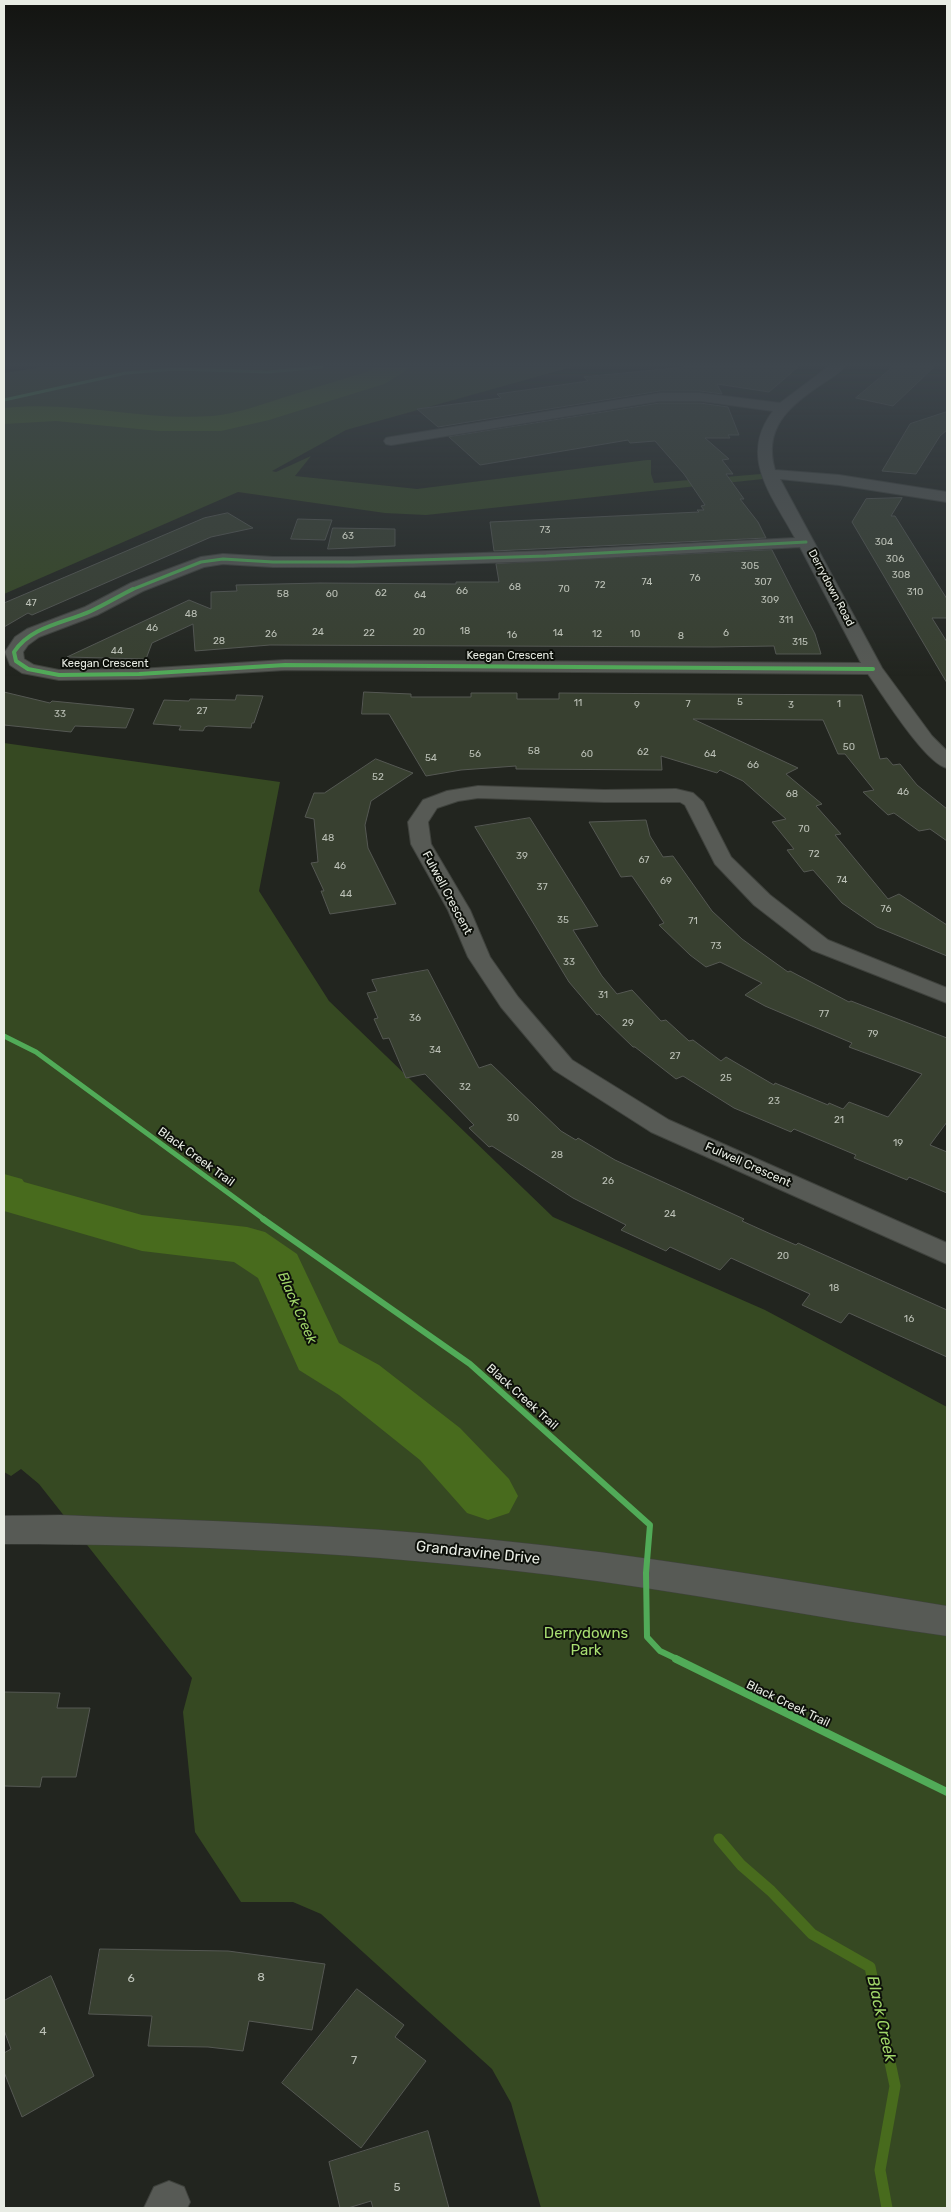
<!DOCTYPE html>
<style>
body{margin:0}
#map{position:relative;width:951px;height:2212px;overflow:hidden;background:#22251f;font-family:Rubik,sans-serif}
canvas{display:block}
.frame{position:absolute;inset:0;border:5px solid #e8ece4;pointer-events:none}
</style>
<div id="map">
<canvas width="951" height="2212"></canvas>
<div class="frame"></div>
</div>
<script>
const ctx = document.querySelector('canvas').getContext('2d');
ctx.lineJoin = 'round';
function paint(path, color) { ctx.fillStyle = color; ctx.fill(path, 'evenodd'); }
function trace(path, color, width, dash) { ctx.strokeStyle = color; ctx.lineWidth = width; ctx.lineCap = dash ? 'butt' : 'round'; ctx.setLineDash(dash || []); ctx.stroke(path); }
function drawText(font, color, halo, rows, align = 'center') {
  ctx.font = font + ' Rubik,sans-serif'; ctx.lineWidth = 4; ctx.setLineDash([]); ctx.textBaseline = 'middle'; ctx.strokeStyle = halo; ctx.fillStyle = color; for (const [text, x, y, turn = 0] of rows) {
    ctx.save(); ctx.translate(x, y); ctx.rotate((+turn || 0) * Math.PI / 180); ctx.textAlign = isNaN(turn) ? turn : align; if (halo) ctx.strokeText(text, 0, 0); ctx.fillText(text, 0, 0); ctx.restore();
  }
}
const green = new Path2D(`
 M43,367H572L346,430L272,471L276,472L311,456L295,476L417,489L647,460H651V474L654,483L761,474L763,479L426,515L385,513L238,492L4,594V373Z
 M4,743L280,782L259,891L329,1001L553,1217L765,1310L947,1407V2208H541L511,2103L492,2069L321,1914L293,1902H241L195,1832L183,1712L192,1678L39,1484L21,1469L11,1476L4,1472Z`);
const stream = new Path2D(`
 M719,1839L741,1865L771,1891L812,1934L870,1967L895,2086L880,2170L887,2208`);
const river = new Path2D(`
 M376,367H408L404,372L384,384L269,420L221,431H159L56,421L4,424V408C75,400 142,421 212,416C235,414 257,406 279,399C307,390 337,381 366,372Z
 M4,1174L22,1179L24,1182L142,1215L247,1227L265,1232L297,1254L339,1343L379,1365L460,1428L509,1479L518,1496L509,1513L488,1520L467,1513L420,1460L339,1395L299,1370L258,1278L234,1262L142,1251L4,1211Z`);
const building = new Path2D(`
 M686,367H798L769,392L717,384L722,394L700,391H660L438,427L417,409L501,398L497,394L588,381L584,377Z
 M893,367H934L893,406L856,398Z
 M660,403H700L728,407L739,435H728L730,438H705L729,459L722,460L733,474H726L744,499H740L758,522L766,538L494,551L490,522L699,512L697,510H704L701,506L705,505L684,474L655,441L630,443L628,440L480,465L449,437Z
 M947,412V430L940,436L916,474L882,471L910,424Z
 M902,498L891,516H895L947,599V618H932L947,642V683L852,522L866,499Z
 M228,513L253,528L211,537L32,615L28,613L4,627V603L204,518Z
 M298,519L332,520L325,540L291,539Z
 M333,528L395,529V546L328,549Z
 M772,550L815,634L821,654H776L774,646L713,647L270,645L195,651L193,624L152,643L146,659L67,657L189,600L211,609V592L237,591L236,585L320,583L456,584V582H499L496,564Z
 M4,692L50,703L52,701L134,709L126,728L75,726L71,732L4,725Z
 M364,692L411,694V697H471V693H517V699H559V693L862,695L880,759L887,758L893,765L900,764L917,785L947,809V841L930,829L919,831L894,813L888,815L863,792L874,790L845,754H838L823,720L693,719L798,768L786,774L822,804L816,806L841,834L835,835L888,899L899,894L947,925V956L877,927L842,903L813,870L804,872L787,850L794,849L772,822L786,819L743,781L720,770L717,773L661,756L662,770L516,769V766L461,770L426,776L389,714H362Z
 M237,695L263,696L254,723H252L251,728L208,726L205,727L203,731L179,730L181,726L153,724L164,700L189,701L190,699L235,700Z
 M376,759L413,773L371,801L365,825L368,848L396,904L330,914L321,891H324L311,863L318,862L314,819L305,817L314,793H324Z
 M530,818L598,926L573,930L602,976L617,994L632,990L661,1021L666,1020L689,1041L693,1040L721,1061L726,1057L774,1085L775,1083L828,1105L829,1103L843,1109L849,1102L888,1117L922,1074L849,1047L852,1043L765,1006L745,995L762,983L720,962L706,967L690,955L659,925L664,923L632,876L621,877L589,822L646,820L650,836L663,857L673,856L712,911L742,939L788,972L790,971L849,1002L851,1001L947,1038V1122L930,1145L947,1152V1193L909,1177L907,1180L854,1158L856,1155L794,1129L791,1132L734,1108L683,1076L676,1079L635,1047H633L599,1014L597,1015L569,982L475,827Z
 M428,970L479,1068L491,1064L561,1131L576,1140L578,1138L615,1160L744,1219L742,1221L773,1235L796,1245L798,1243L947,1310V1357L849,1313L841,1323L802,1305L810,1294L731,1258L720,1270L670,1247L666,1251L621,1230L626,1225L573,1198L492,1146L489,1147L469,1128L474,1125L425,1074L406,1078L389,1038L383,1039L374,1019L378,1018L367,993L377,991L372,980Z
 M4,1692L60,1693L57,1708H90L76,1777H42L40,1787L4,1786Z
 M100,1949L228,1951L325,1964L312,2030L249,2021L243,2051L208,2047L148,2046L152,2016L89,2014Z
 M51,1976L94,2076L22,2117L4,2072V2053L11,2049L4,2030V2001Z
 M357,1989L404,2025L395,2037L426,2061L361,2148L282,2083Z
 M428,2131L449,2208H373L371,2201L348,2208H340L329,2162Z`);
const minor = new Path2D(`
 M828,367H844C838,375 827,380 819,386C788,407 763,429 775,470L839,475L947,492V502L839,485L780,479L882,668L932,736L947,751V768C925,763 883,695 868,674L285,670L139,679L59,680L22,673L10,665L5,652L15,637L27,629L85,607L131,583L201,557L223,554L273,557H353L546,551L795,538C772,495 738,457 773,411L700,401H660L391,445L386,444L384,441L386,438L391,437L660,393H700L780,403ZM800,547L861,663L285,660L139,669L59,670L34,665L24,659L23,652L28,645L39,637L97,615L143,591L204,567L223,564L273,567H353L546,561Z
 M478,786L604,790L676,789L693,793L703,802L731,857L770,895L828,940L947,988V1003L812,950L754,905L715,864L685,805L680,802H604L478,798L458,801L437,808L428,822L431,844L470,910L490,957L518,997L572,1060L669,1120L947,1243V1264L651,1132L554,1070L501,1007L468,957L448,910L411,844L408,822L423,800L447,791Z
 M169,2181L184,2187L190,2202L187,2208H144L154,2187Z`);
const tertiary = new Path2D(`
 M60,1515C202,1521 344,1524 485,1539C640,1554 794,1581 947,1606V1636C815,1618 684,1591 551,1575C370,1553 186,1544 4,1544V1516Z`);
const cyclewayFar4 = new Path2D(`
 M4,400L126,373L176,369L268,372L322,367
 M131,590L201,562L223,559L273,562H353L546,556L806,542`);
const cyclewayFar3 = new Path2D(`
 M133,589C119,596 106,604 91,611C65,623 31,626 14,652L16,661L28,669L59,675L139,674L285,665L873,669`);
const cyclewayFar2 = new Path2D(`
 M4,1036L36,1052L265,1220`);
const cyclewayFar1 = new Path2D(`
 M263,1219L470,1364L650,1525L646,1573L647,1637L660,1651L679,1660`);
const cycleway = new Path2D(`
 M676,1659L947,1792`);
const numberNames = [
 ["73",545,530],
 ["63",348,536],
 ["304",884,542],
 ["306",895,559],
 ["305",750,566],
 ["308",901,575],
 ["76",695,578],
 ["74",647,582],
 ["307",763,582],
 ["72",600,585],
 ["68",515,587],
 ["70",564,589],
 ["66",462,591],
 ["310",915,592],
 ["62",381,593],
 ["58",283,594],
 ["60",332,594],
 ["64",420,595],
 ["309",770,600],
 ["47",31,603],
 ["48",191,614],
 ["311",786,620],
 ["46",152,628],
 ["18",465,631],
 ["24",318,632],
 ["20",419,632],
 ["22",369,633],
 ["14",558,633],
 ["6",726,633],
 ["26",271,634],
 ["12",597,634],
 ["10",635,634],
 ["16",512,635],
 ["8",681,636],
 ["28",219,641],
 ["315",800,642],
 ["44",117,651],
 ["5",740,702],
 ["11",578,703],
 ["7",688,704],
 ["1",839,704],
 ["9",637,705],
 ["3",791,705],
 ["27",202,711],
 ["33",60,714],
 ["50",849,747],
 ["58",534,751],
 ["62",643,752],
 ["56",475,754],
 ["60",587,754],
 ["64",710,754],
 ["54",431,758],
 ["66",753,765],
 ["52",378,777],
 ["46",903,792],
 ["68",792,794],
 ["70",804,829],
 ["48",328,838],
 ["72",814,854],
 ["39",522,856],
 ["67",644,860],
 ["46",340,866],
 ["74",842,880],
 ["69",666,881],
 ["37",542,887],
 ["44",346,894],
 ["76",886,909],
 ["35",563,920],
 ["71",693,921],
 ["73",716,946],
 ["33",569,962],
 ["31",603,995],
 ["77",824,1014],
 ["36",415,1018],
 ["29",628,1023],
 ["79",873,1034],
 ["34",435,1050],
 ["27",675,1056],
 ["25",726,1078],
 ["32",465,1087],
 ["23",774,1101],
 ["30",513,1118],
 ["21",839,1120],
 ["19",898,1143],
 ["28",557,1155],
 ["26",608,1181],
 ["24",670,1214],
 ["20",783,1256],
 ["18",834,1288],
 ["16",909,1319]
];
const farStreetnames = [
 ["Derrydown Road",831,588,62],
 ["Keegan Crescent",510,656],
 ["Keegan Crescent",105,664]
];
const streetNames = [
 ["Fulwell Crescent",447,893,62],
 ["Black Creek Trail",196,1157,36],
 ["Fulwell Crescent",748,1165,24],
 ["Black Creek Trail",522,1397,42],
 ["Black Creek Trail",788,1704,26]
];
const nearNumbernames = [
 ["8",261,1978],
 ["6",131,1979],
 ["4",43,2032],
 ["7",354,2061],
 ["5",397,2188]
];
const waterNames = [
 ["Black Creek",297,1308,66]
];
const nearStreetnames = [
 ["Grandravine Drive",478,1553,6]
];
const nearParknames = [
 ["Derrydowns",586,1634],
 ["Park",586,1651]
];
const nearWaternames = [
 ["Black Creek",881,2019,78]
];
paint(green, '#364922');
trace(stream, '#486b1d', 11);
paint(river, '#486b1d');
paint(building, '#384030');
trace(building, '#555853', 1);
trace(minor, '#3f423d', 2);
trace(tertiary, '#3f423d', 1);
paint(minor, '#575a55');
paint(tertiary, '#575a55');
trace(cyclewayFar4, '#51ab58', 3);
trace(cyclewayFar3, '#51ab58', 4);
trace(cyclewayFar2, '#51ab58', 5);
trace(cyclewayFar1, '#51ab58', 6);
trace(cycleway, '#51ab58', 8);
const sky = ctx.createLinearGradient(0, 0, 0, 677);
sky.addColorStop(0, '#131411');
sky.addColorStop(0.54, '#3e464d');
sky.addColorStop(1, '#3e464d00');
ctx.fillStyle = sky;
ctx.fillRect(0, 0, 951, 677);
drawText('10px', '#bcc1b7', null, numberNames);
drawText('11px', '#e8ece4', '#0d100a', farStreetnames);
drawText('12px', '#e8ece4', '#0d100a', streetNames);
drawText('12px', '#bcc1b7', null, nearNumbernames);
drawText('italic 14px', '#a0d569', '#0d100a', waterNames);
drawText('15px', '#e8ece4', '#0d100a', nearStreetnames);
drawText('15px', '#a8de71', '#0d100a', nearParknames);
drawText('italic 16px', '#a0d569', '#0d100a', nearWaternames);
</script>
